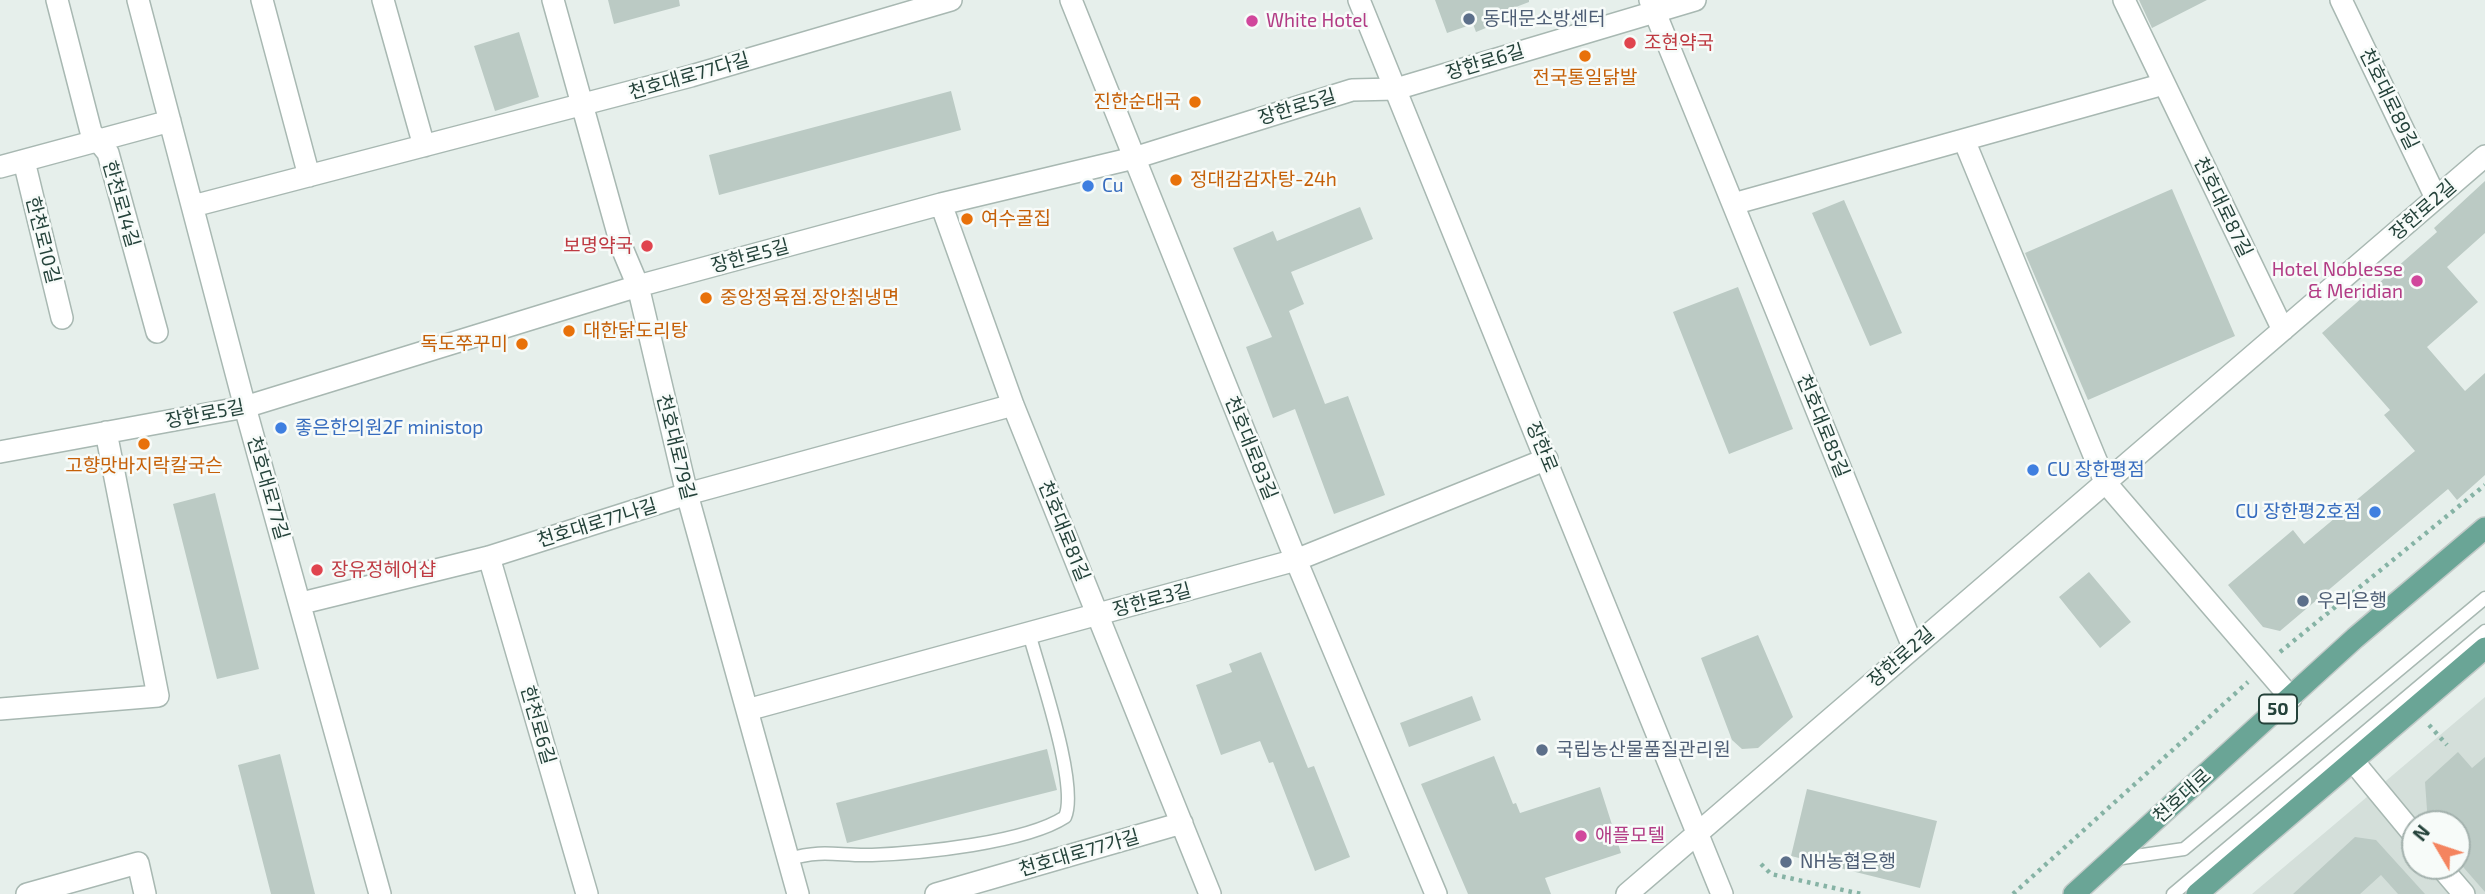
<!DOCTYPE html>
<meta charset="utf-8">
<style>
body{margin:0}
#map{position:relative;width:2485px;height:894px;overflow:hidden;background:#e6efeb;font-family:"Exo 2",sans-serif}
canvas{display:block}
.north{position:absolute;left:2401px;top:810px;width:70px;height:70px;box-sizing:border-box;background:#f7fbf9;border:2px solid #a3b1ad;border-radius:50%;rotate:309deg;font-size:19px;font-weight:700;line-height:28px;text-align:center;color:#24423a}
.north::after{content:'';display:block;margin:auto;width:24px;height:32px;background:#f4845f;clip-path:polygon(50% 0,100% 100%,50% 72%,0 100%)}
</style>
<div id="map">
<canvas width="2485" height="894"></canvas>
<div class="north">N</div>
</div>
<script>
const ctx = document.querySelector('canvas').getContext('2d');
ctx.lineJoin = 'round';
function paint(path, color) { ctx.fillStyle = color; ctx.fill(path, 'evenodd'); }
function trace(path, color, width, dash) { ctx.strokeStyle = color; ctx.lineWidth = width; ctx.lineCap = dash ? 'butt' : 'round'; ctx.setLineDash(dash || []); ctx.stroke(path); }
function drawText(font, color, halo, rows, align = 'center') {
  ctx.font = font + ' "Exo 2","Noto Sans KR",sans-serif'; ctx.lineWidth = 5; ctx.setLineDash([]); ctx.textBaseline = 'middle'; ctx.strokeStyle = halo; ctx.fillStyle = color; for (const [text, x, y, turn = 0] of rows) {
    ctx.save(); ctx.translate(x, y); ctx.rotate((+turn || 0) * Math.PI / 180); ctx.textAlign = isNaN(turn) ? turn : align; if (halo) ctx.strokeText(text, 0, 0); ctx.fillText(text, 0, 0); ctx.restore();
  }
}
const built = new Path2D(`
 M2485,697V894H2252L2335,824ZM2415,824H2457V866H2415Z`);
const building = new Path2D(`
 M608,0H679L680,6L614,24Z
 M1435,0H1529V2L1495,15L1498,23L1476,32L1473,24L1447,33Z
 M2139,0H2207L2152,28Z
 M519,32L539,97L495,111L474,46Z
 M951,91L961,130L719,195L709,155Z
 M2485,181V233L2447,267L2478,302L2427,347L2465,391L2485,373V475L2457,500L2448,489L2280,631L2263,627L2228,585L2293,530L2304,544L2415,451L2384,415L2390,410L2322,333L2437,232L2434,228Z
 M2172,189L2235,336L2088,400L2025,253Z
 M1844,200L1902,333L1870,346L1812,213Z
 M1360,207L1373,239L1291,272L1304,304L1289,311L1325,404L1348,396L1385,495L1334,514L1295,409L1273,418L1246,347L1272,337L1233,248L1273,231L1277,241Z
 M1738,287L1793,429L1729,454L1673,312Z
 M215,493L259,669L217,679L173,504Z
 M2089,572L2131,622L2100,648L2059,597Z
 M1758,635L1793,717L1758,748L1742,749L1732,740L1701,658Z
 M1261,652L1308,768L1314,766L1350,857L1315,871L1273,762L1269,763L1260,741L1221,755L1196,685L1232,672L1229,664Z
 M1472,696L1481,720L1409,747L1400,723Z
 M1047,749L1057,790L847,843L836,803Z
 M2458,752L2472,768L2485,757V892L2457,860V824H2428L2425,782Z
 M280,754L315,894H271L238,765Z
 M1494,756L1513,804L1516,803L1520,813L1600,787L1621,853L1545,878L1551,894H1468L1421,784Z
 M1807,789L1937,821L1920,888L1791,856Z
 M2355,837L2376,840L2425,894H2398L2381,875L2360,894H2293Z`);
const path = new Path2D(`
 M2280,652L2485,485
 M2429,725L2447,745
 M1761,864L1771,874L1861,894
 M2013,894L2248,682`);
const service = new Path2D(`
 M788,859C825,849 837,856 872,855C922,853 1025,843 1065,817C1079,785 1039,671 1029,633
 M2115,859L2184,849L2485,598
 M2173,894L2485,631`);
const minor = new Path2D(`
 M57,0L91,132L108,153L157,332
 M138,0L245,407L380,894
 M262,0L309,176
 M383,0L424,146
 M553,0L622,248L638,286L687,494L798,894
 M1071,0L1296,560L1436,894
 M1650,0L1913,647
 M2124,0L2283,330
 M2341,0L2436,198
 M1964,140L2105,482L2291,698
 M24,161L62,318
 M0,167L170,121
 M941,204L1013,405L1210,894
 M1733,204L2164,84
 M193,206L691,76L951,0
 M0,452L245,407L638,286L941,204L1134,158L1352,90L1396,89L1695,0
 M489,557L587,894
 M302,603L489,557L687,494L1013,405
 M0,709L158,696L106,432
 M747,710L1296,560L1547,459
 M2353,761L2415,836
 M2440,866L2464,894
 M27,894L138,863L145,894
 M936,894L1182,823
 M1627,894L2485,156`);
const tertiary = new Path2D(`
 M1359,0L1722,894`);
const primary = new Path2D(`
 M2074,894L2355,638L2485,528
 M2197,894L2485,648`);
const markers = [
 [1469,19,7,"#5c6f8a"],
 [1252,21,7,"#d1479c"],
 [1630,43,7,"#e0444e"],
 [1585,56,7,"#e8710a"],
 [1195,102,7,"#e8710a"],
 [1176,180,7,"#e8710a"],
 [1088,186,7,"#3f7fe0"],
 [967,219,7,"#e8710a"],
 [647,246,7,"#e0444e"],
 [2417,281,7,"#d1479c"],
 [706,298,7,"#e8710a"],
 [569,331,7,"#e8710a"],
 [522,344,7,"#e8710a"],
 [281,428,7,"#3f7fe0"],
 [144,444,7,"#e8710a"],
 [2033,470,7,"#3f7fe0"],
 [2375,512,7,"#3f7fe0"],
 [317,570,7,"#e0444e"],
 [2303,601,7,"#5c6f8a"],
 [1542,750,7,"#5c6f8a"],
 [1581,836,7,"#d1479c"],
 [1786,862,7,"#5c6f8a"]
];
const shields = [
 [2278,709,38]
];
const shieldNames = [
 ["50",2278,709]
];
const serviceNames = [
 ["동대문소방센터",1483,19],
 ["우리은행",2317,601],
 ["국립농산물품질관리원",1556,750],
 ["NH농협은행",1800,862]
];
const hotelNames = [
 ["White Hotel",1266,21],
 ["Hotel Noblesse",2403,270,"right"],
 ["& Meridian",2403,292,"right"],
 ["애플모텔",1595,836]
];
const healthNames = [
 ["조현약국",1644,43],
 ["보명약국",633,246,"right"],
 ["장유정헤어샵",331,570]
];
const streetNames = [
 ["장한로6길",1485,62,-17],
 ["천호대로77다길",689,76,-16],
 ["천호대로89길",2389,99,64],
 ["장한로5길",1297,107,-17],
 ["한천로14길",121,204,74],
 ["천호대로87길",2223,207,64],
 ["장한로2길",2423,210,-41],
 ["한천로10길",43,240,76],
 ["장한로5길",750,256,-15],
 ["장한로5길",205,414,-11],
 ["천호대로85길",1823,426,68],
 ["천호대로79길",676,447,76],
 ["장한로",1542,447,68],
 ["천호대로83길",1251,448,68],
 ["천호대로77길",268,488,74],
 ["천호대로77나길",597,523,-17],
 ["천호대로81길",1064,531,68],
 ["장한로3길",1152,600,-15],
 ["장한로2길",1901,657,-41],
 ["한천로6길",538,725,74],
 ["천호대로",2182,796,-42],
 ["천호대로77가길",1079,853,-16]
];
const foodNames = [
 ["전국통일닭발",1585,78,"center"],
 ["진한순대국",1181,102,"right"],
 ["정대감감자탕-24h",1190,180],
 ["여수굴집",981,219],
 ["중앙정육점.장안칡냉면",720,298],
 ["대한닭도리탕",583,331],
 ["독도쭈꾸미",508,344,"right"],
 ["고향맛바지락칼국슨",144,466,"center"]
];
const shopNames = [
 ["Cu",1102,186],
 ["좋은한의원2F ministop",295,428],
 ["CU 장한평점",2047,470],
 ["CU 장한평2호점",2361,512,"right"]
];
paint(built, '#d4dfda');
paint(building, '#bbcac4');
trace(service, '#a8b8b2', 15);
trace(minor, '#a8b8b2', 24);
trace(tertiary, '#a8b8b2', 24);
trace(primary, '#c2cac8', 24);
trace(path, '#86b3a5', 4.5, [3.5, 5]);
trace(service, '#fff', 12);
trace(minor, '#fff', 21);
trace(tertiary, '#fff', 21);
trace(primary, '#6aa596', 21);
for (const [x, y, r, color] of markers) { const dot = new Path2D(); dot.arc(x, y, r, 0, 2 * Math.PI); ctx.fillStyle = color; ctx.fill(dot); trace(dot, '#f7fbf9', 2.5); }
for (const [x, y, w] of shields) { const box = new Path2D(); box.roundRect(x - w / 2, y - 14.5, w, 29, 5); ctx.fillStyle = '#f7fbf9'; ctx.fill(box); trace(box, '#24423a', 2); }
drawText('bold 18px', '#24423a', null, shieldNames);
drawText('19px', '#4e5e75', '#f7fbf9', serviceNames, 'left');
drawText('19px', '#b23c85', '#f7fbf9', hotelNames, 'left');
drawText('19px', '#be3a42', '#f7fbf9', healthNames, 'left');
drawText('19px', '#24423a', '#f7fbf9', streetNames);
drawText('19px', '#c56008', '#f7fbf9', foodNames, 'left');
drawText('19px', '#366cbe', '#f7fbf9', shopNames, 'left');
</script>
